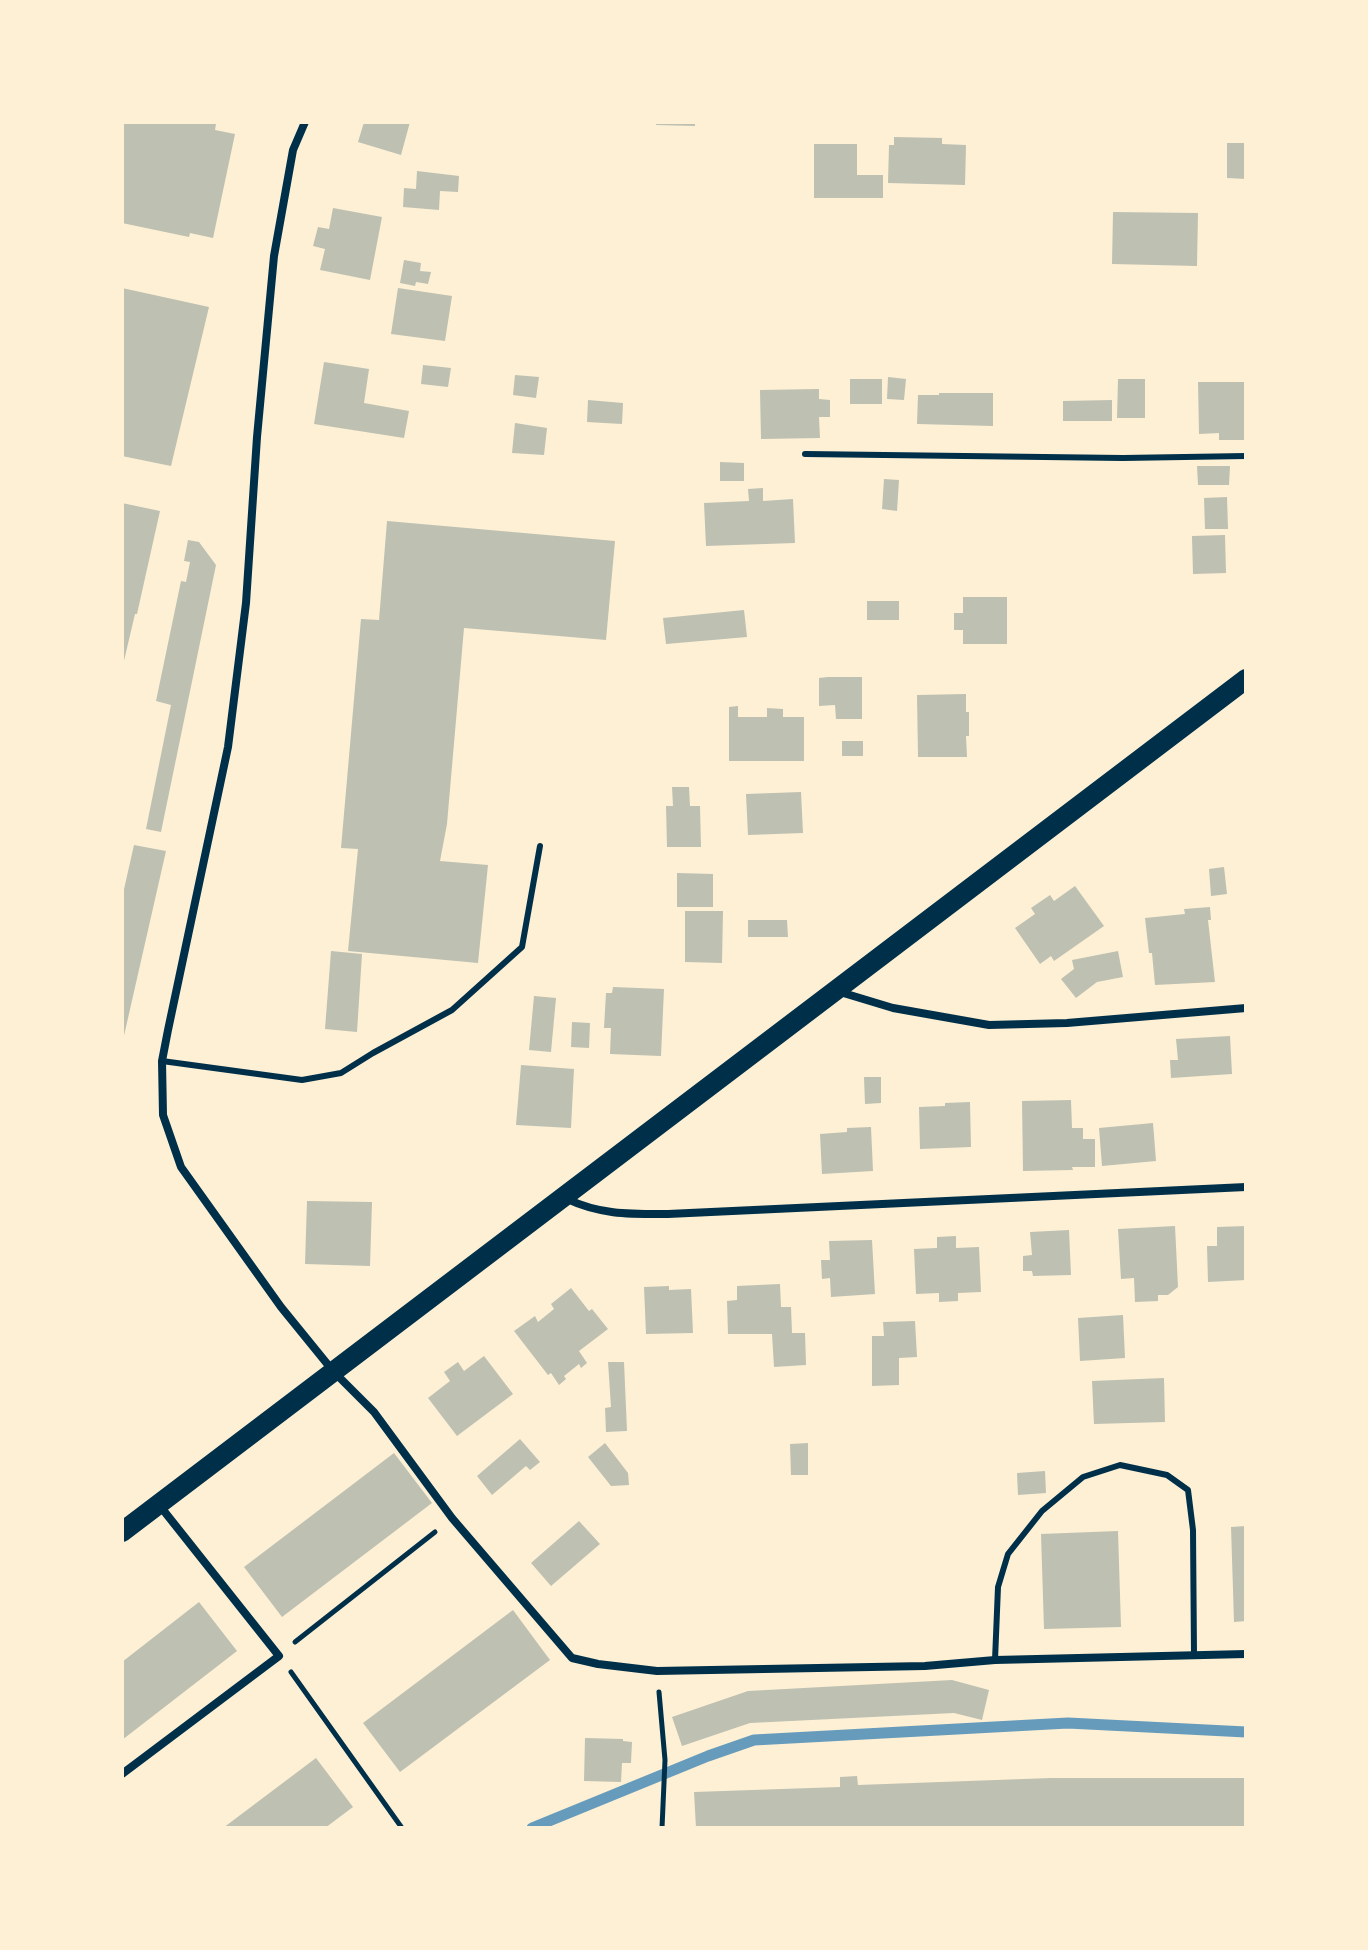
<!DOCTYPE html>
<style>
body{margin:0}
#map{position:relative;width:1368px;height:1950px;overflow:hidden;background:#fdf0d5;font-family:"Titillium Web",sans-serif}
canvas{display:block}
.frame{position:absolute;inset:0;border:124px solid #fdf0d5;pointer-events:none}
</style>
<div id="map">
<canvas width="1368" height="1950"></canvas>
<div class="frame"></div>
</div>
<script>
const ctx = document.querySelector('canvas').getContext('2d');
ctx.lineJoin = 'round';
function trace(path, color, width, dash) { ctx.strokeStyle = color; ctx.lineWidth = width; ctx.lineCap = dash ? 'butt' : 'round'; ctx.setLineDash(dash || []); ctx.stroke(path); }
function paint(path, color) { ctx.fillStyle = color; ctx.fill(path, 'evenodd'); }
const stream = new Path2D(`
 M532,1828L708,1756L754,1740L1068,1723L1246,1732`);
const building = new Path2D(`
 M122,122H205L216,124L215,130L235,134L213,238L190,233L189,237L122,223Z
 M364,122H410L401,155L358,142Z
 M656,122H695V126L656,125Z
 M894,137L942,138V144L966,145L965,185L888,183L889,145H894Z
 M1227,143H1246V179L1227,178Z
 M814,144H857V175H883V198H814Z
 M417,171L459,176L458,192L440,191L439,210L403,207L404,188L416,189Z
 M333,208L382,217L370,280L320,270L325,249L313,246L318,227L329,229Z
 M1113,212L1198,213L1197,266L1112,264Z
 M404,260L421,263L420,271L431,272L428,284L416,282L415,286L400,283Z
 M122,288L209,307L171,466L122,456Z
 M398,288L452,296L445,341L391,334Z
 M324,362L369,369L364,403L409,411L404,438L314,424Z
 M423,365L451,368L448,387L421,384Z
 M515,375L539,377L536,398L513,395Z
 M888,377L906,379L904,400L887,399Z
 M850,379H882V404H850Z
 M1118,379H1145V418H1117Z
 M1198,382H1246V440H1219V433L1199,434Z
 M819,389V399L830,400V417H819L820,438L761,439L760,390Z
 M939,393H993V426L917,424L918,395H939Z
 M588,400L623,403L622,424L587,422Z
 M1112,400V421H1063V401Z
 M515,423L547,428L544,455L512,453Z
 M720,462L744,463V481H720Z
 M1197,466H1230L1229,485H1198Z
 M884,479L899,480L897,511L882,509Z
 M763,488V501L793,499L795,543L706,546L704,503L749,501L748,489Z
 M1227,497L1228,529H1205L1204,498Z
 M122,503L160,511L137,614H135L123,665Z
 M387,521L615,541L606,640L464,628L447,824L440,861L488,865L478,963L348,951L358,849L341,848L361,619L379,620Z
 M1225,535L1226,573L1193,574L1192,536Z
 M188,540L199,542L216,565L161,832L146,829L171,705L156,701L181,581L186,582L190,562L184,561Z
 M963,597H1007V644H963V630H954V613H963Z
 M867,601H899V620H867Z
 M744,610L747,637L666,644L663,618Z
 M828,677H862V719H836L835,705L819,706V678Z
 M966,694V712H969V736H966L967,757H918L917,695Z
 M738,706V717H767V708L783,709V717H804V761H729V707Z
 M842,741H863V756H842Z
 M672,787H689L690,806H700L701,847H667L666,806H673Z
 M801,792L803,833L748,835L746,794Z
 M134,845L166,851L123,1040L122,898Z
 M1224,867L1227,894L1211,896L1209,869Z
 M677,873L713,874V907H677Z
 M1075,886L1104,926L1054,961L1051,956L1040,964L1015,928L1035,914L1031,908L1050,895L1054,901Z
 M1210,907L1211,920H1208L1215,982L1155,985L1152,953H1149L1145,918L1185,914L1184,909Z
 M685,911H723L722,963L685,962Z
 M748,920H787L788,937H748Z
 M331,951L362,954L357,1032L325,1029Z
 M1118,951L1123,977L1097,982L1076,998L1061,979L1074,969L1072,960Z
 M613,987L664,989L661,1056L610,1054L611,1028H604L606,993H612Z
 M534,996L556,998L551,1052L529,1050Z
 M572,1022L590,1023L589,1048L571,1047Z
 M1230,1036L1232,1074L1171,1078L1170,1060H1178L1176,1039Z
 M521,1065L574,1069L571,1128L516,1125Z
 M864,1077H881V1103L865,1104Z
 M1071,1100L1072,1128H1083V1139H1095V1167H1072L1073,1170L1023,1171L1022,1101Z
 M970,1102L971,1147L920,1149L919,1107L945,1106V1103Z
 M1153,1123L1156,1161L1102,1166L1099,1128Z
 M871,1127L873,1171L822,1174L820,1134L847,1132V1128Z
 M307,1201L372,1202L370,1266L305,1264Z
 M1175,1226L1178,1287L1168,1295H1158V1301L1135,1302L1134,1278L1121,1279L1118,1229Z
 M1246,1226V1280L1208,1282L1207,1246H1217V1227Z
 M1069,1230L1071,1275L1033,1276L1032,1271H1023V1256L1032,1255L1030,1232Z
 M956,1236V1248L979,1247L981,1292L958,1293V1301L939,1302V1293L916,1294L914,1249L937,1248V1237Z
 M872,1240L875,1294L831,1297L830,1278L822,1279L821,1260H830L829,1241Z
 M780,1284L781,1307H791L792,1333H805L806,1365L774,1367L772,1334H728L727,1301L737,1300V1286Z
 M669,1286V1290L691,1289L693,1333L646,1334L644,1287Z
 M571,1288L589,1311L592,1309L608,1329L579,1351L587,1363L581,1368L579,1364L564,1376L566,1379L559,1385L551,1373L548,1375L514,1331L535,1316L538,1322L554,1309L551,1304Z
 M1123,1315L1125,1358L1080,1361L1078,1318Z
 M915,1321L917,1357L899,1358V1385L872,1386V1336H884L883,1322Z
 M484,1356L513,1394L457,1436L428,1398L450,1381L444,1372L458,1362L464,1371Z
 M608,1362H624L627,1431L606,1432L605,1408L611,1407Z
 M1164,1378L1165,1422L1094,1424L1092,1381Z
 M520,1439L540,1462L530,1470L526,1466L492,1495L477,1476Z
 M605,1443L628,1473L629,1485L611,1486L588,1457Z
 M808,1443V1475H791L790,1444Z
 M394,1453L432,1503L282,1617L244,1567Z
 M1045,1471L1046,1493L1018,1495L1017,1473Z
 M579,1521L600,1544L551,1586L531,1563Z
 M1246,1526V1621L1234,1622L1231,1527Z
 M1118,1531L1121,1627L1044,1629L1041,1534Z
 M199,1602L237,1651L122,1740V1662Z
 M513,1610L550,1660L400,1772L363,1723Z
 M952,1680L989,1690L982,1720L954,1713L750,1723L682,1746L672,1717L748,1691Z
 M585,1738L623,1739V1741L632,1742L631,1763H622L621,1782L584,1781Z
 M316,1758L353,1807L325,1828H223Z
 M857,1776L858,1785L1051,1778H1246V1826L696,1828L694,1792L840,1787V1777Z`);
const path = new Path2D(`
 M295,1642L435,1532
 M291,1672L402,1828
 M659,1692L665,1760L662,1828`);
const service = new Path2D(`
 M805,454L1123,458L1246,456
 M162,1061L302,1080L341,1073L373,1053L452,1010L522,947L540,846
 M995,1660L998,1587L1008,1554L1042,1511L1083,1477L1120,1465L1167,1475L1188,1490L1193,1530L1194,1654`);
const minor = new Path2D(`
 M305,122L293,150L274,256L257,437L246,603L228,747L168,1030L162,1061L163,1115L181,1167L281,1307L333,1371L374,1412L452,1518L572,1658L598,1664L657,1671L925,1666L995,1660L1246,1654
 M840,992L893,1008L989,1025L1067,1023L1246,1008
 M567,1199C601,1215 630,1214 668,1214L1246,1187
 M122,1774L279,1656L160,1506`);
const primary = new Path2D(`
 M122,1532L1246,679`);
trace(stream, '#669bbc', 11);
paint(building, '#bec0b2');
trace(path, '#003049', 5);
trace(service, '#003049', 6);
trace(minor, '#003049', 8);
trace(primary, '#003049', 20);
</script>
